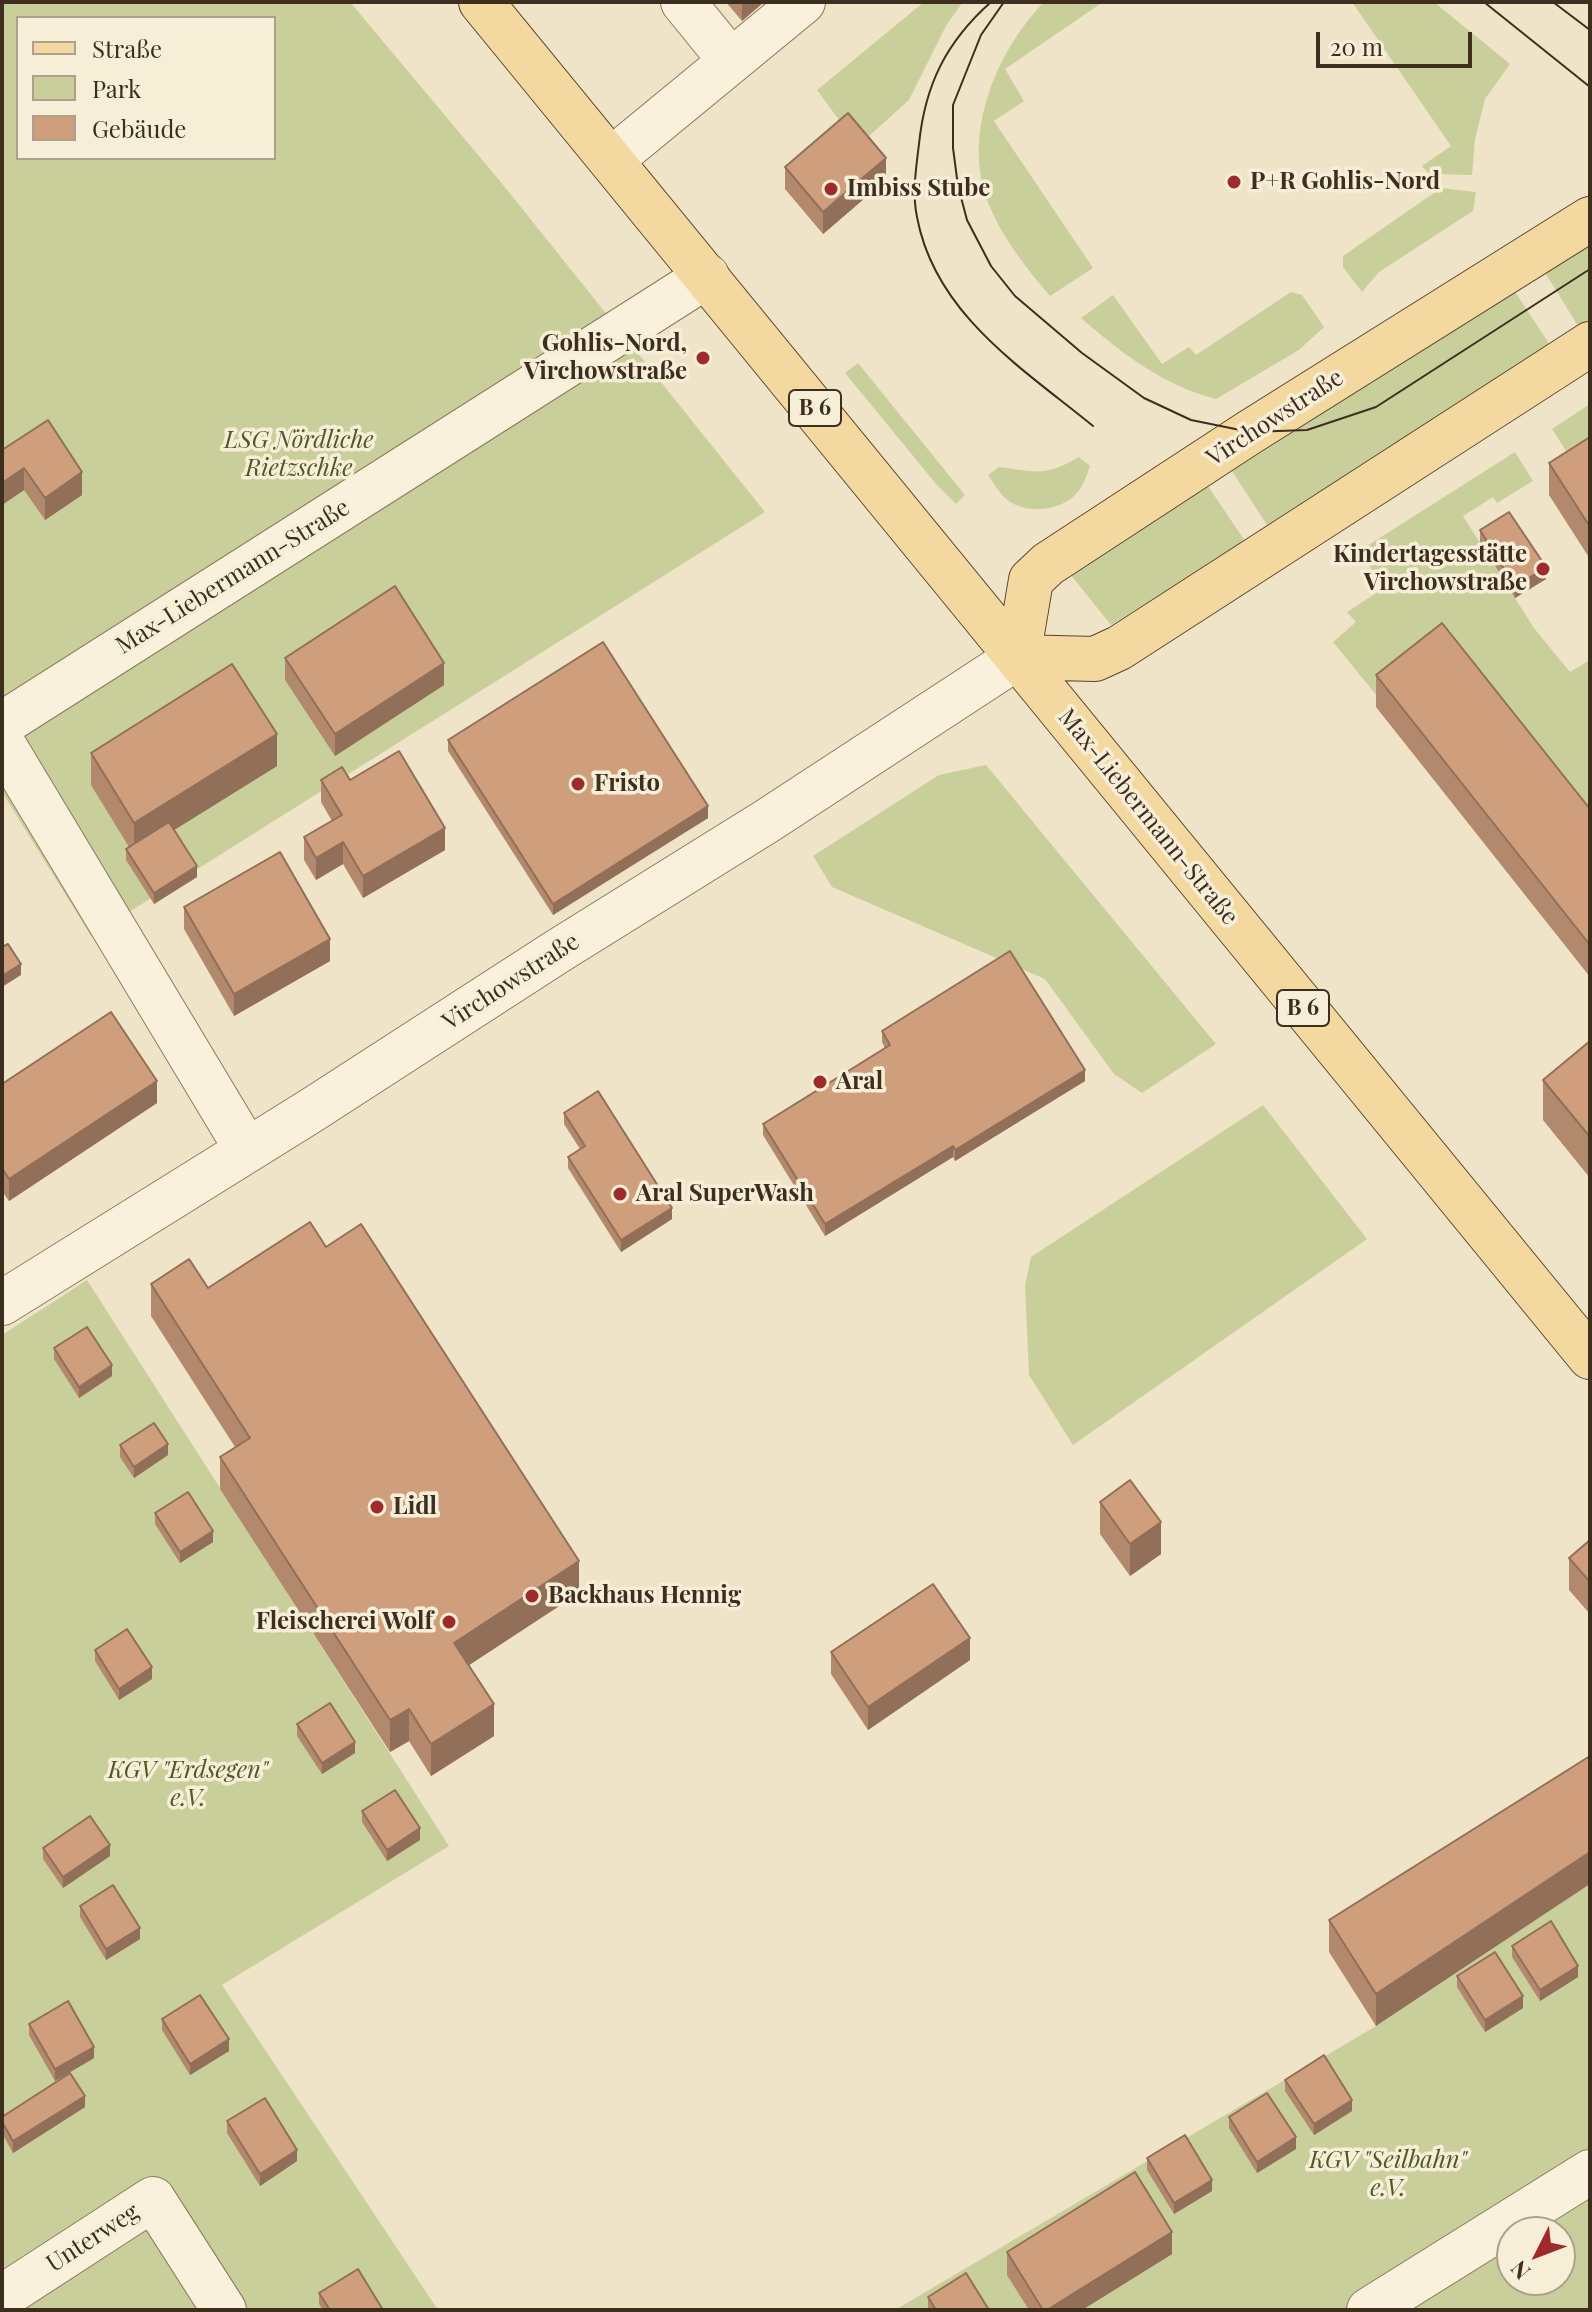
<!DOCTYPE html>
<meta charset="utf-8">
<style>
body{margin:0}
#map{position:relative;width:1592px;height:2312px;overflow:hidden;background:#f0e4c8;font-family:"Playfair Display",serif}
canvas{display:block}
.frame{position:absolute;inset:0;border:4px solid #3d2e20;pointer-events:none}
.legend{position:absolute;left:16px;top:16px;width:260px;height:144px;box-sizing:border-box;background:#f7eed8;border:2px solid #ada18e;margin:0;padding:10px 14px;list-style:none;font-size:24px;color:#3d2e20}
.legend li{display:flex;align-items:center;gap:16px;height:40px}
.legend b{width:40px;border:2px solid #ada18e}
.north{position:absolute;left:1496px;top:2216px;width:80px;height:80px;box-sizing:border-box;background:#f7eed8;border:2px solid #ada18e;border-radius:50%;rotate:228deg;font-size:22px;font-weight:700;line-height:32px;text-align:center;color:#3d2e20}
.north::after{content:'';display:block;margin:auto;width:28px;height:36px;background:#9e2a2b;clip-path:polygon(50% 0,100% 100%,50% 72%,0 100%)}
.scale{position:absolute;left:1316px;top:32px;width:156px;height:36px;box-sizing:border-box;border:4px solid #3d2e20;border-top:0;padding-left:10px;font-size:24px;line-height:28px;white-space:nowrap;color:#3d2e20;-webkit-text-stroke:6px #f7eed8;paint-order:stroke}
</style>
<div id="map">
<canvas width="1592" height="2312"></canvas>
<div class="frame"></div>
<ul class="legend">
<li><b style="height:10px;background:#f3d9a0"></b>Straße</li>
<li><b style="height:22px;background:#c9cf9b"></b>Park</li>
<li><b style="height:22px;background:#cf9f7d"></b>Gebäude</li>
</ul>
<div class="north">N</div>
<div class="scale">20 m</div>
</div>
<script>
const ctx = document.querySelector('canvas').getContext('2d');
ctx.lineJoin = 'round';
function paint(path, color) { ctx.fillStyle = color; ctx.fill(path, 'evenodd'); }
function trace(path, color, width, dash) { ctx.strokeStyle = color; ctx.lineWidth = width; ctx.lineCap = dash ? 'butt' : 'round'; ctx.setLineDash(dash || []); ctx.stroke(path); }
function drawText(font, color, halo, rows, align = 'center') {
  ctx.font = font + ' "Playfair Display",serif'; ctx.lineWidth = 7; ctx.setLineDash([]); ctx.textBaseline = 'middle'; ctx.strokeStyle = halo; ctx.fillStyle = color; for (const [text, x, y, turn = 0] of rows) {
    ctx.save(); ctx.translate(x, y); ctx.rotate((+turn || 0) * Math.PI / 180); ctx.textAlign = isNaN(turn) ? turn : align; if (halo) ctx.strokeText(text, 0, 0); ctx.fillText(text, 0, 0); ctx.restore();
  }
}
const green = new Path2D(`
 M2,2H350L500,181L765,512L91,936L2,792ZM18,18H274V158H18Z
 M924,2H963L947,24L909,100L858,146L817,90Z
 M1044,2H1103L1005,69L1024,101L994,121L1093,268L1050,296C1026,268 1003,239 989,205C961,136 995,53 1044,2Z
 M1352,2H1434L1510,64L1485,99L1475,139L1472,175L1429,174L1422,166L1451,146Z
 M1441,188L1476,192L1473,211L1379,272L1362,292L1343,267V256Z
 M1590,242V319L1578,326L1544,271Z
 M1514,290L1550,345L1267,525L1232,471Z
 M1291,292L1302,295L1324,327L1299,350L1216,399C1164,386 1121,353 1081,318L1113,295L1162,364L1189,347L1196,355Z
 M858,363L965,495L956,504L937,485L845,373Z
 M1590,404V460L1577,468L1552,429Z
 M1515,452L1533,481L1497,503L1493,497L1463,516L1534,628L1570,672L1590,660V829L1377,696L1333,642L1356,622L1347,612L1384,588L1359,551Z
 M1079,457L1090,466C1087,475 1083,487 1076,494C1061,510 1031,514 1012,503C1001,497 995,485 988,475L999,467C1038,472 1044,477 1079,457Z
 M1208,486L1245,541L1111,625L1070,574Z
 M986,765L1216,1044L1142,1093L1114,1074L1045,979L832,887L813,856L939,775Z
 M1263,1105L1367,1239L1073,1445L1029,1375L1025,1285L1031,1257Z
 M87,1280L449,1846L222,1985L438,2310H2V1335Z
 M1590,1884V2310H895L1376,2026ZM1512,2232H1560V2280H1512Z`);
const minor = new Path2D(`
 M683,2L731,61
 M611,160L803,2
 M2,724L707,276
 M2,742L247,1150
 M2,1303L312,1110L558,951L767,821L1018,657
 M2,2297L153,2199L224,2310
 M1369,2310L1590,2172`);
const major = new Path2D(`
 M481,2L1590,1357
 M1018,657L1031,580L1048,564L1250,432L1590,219
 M1018,657L1095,659L1119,648L1590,344`);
const tram = new Path2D(`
 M991,2C946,42 925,85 919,144C916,168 912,194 917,217C935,314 1022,368 1093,426
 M1004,2L981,35L953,105V148L958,186L967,220L991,266L1015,296L1082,353L1144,398L1191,420L1250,432L1307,430L1376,407L1590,269
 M1484,2L1590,87
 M1553,2L1590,30`);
const wall = new Path2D(`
 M726,2H764L742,21Z
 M785,167L886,180L823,234L785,189Z
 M1590,437V559L1549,495V463Z
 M2,450L82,495L45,520L24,490L2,505Z
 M1480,530L1546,579L1515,598L1480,542Z
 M285,658L444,685L335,756L285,680Z
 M1376,675L1590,809V977L1376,707Z
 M448,740L708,818L553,915L448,751Z
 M91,753L277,766L174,830L197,877L154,904L126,860V849L129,847L91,785Z
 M321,780H350L445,850L363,898L343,864L316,880L304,860V837L332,821L321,802Z
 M184,907L330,961L234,1016L184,929Z
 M882,1031L1085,1081L955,1161L953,1157L825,1236L763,1135V1124L885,1048L882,1042Z
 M1590,1041V1178L1543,1120V1080Z
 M2,1084L157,1103L9,1201L4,1194L2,1196Z
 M564,1113L672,1219L621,1252L568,1168V1157L580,1149L564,1124Z
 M326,1247L579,1593L469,1665L494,1736L431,1776L409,1741L390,1752L220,1489V1457L235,1447L151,1316V1284L208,1288Z
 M54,1348L112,1376L79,1398L54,1359Z
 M120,1445L168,1455L134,1478L120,1457Z
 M1100,1502L1161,1554L1130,1576L1100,1534Z
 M155,1513L213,1542L180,1563L155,1524Z
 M1590,1540V1614L1569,1590V1558Z
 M95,1650L152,1679L119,1700L95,1661Z
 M831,1652L970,1660L868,1730L831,1674Z
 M297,1724L355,1753L322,1774L297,1736Z
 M1590,1756L1376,2026L1329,1952V1920Z
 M362,1811L420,1840L387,1861L362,1822Z
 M43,1848L110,1856L63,1888L43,1859Z
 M80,1906L140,1939L106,1960L80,1917Z
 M1512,1946L1578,1977L1540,2001L1512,1957Z
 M1457,1976L1523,2008L1485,2032L1457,1987Z
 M162,2019L229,2051L190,2075L162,2030Z
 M29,2024L94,2058L55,2081L29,2035Z
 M1285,2080L1352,2111L1314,2135L1285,2091Z
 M85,2107L13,2153L2,2133V2117Z
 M1229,2117L1296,2149L1257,2173L1229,2128Z
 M227,2121L297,2161L260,2186L227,2133Z
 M1147,2158L1212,2191L1174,2214L1147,2170Z
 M1007,2252L1172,2254L1082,2310H1029L1007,2275Z
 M319,2293L383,2310H323L319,2304Z
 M928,2297L989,2310H929L928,2308Z`);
const shadedWall = new Path2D(`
 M742,2H764L742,21Z
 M886,158V180L823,234V212Z
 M24,468V490L2,505V483Z
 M82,472V495L45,520V498Z
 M1546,567V579L1515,598V587Z
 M444,663V685L335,756V734Z
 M277,734V766L134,855V823Z
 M708,806V818L553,915V904Z
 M445,828V850L363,898V876Z
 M343,842V864L316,880V858Z
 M197,866V877L154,904V893Z
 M330,939V961L234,1016V994Z
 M21,964V975L2,987V976Z
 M1085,1070V1081L955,1161V1150Z
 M157,1081V1103L9,1201V1179Z
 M953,1146V1157L825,1236V1224Z
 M4,1183V1194L2,1196V1184Z
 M672,1208V1219L621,1252V1240Z
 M112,1365V1376L79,1398V1387Z
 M168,1444V1455L134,1478V1467Z
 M1161,1522V1554L1130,1576V1544Z
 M213,1531V1542L180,1563V1552Z
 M579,1561V1593L454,1675V1643Z
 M970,1638V1660L868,1730V1707Z
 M152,1667V1679L119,1700V1689Z
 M494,1704V1736L431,1776V1744Z
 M409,1709V1741L390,1752V1720Z
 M355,1742V1753L322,1774V1763Z
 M420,1828V1840L387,1861V1850Z
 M110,1845V1856L63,1888V1877Z
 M1590,1852V1884L1376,2026V1994Z
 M140,1928V1939L106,1960V1949Z
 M1578,1966V1977L1540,2001V1990Z
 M1523,1996V2008L1485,2032V2020Z
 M229,2039V2051L190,2075V2064Z
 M94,2047V2058L55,2081V2069Z
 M85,2096V2107L13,2153V2141Z
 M1352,2100V2111L1314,2135V2124Z
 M1296,2137V2149L1257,2173V2162Z
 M297,2150V2161L260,2186V2174Z
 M1212,2180V2191L1174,2214V2203Z
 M1172,2232V2254L1082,2310H1047Z`);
const building = new Path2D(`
 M848,113L886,158L823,212L785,167Z
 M48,420L82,472L45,498L24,468L2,483V450Z
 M1590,437V527L1549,463Z
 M1509,512L1546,567L1515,587L1480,530Z
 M395,586L444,663L335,734L285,658Z
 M1442,623L1590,809V945L1376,675Z
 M603,642L708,806L553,904L448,740Z
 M232,664L277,734L134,823L91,753Z
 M399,751L445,828L363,876L343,842L316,858L304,837L342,815L321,780L342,767L350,780Z
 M169,822L197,866L154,893L126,849Z
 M280,852L330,939L234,994L184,907Z
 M8,944L21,964L2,976V947Z
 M1010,951L1085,1070L955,1150L953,1146L825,1224L763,1124L890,1045L882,1031Z
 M111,1012L157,1081L9,1179L2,1168V1084Z
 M1590,1041V1137L1543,1080Z
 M598,1091L672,1208L621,1240L568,1157L585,1146L564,1113Z
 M310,1222L326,1247L361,1224L579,1561L454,1643L494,1704L431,1744L409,1709L390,1720L220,1457L250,1438L151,1284L189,1259L208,1288Z
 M87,1327L112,1365L79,1387L54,1348Z
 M154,1423L168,1444L134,1467L120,1445Z
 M1130,1480L1161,1522L1130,1544L1100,1502Z
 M188,1492L213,1531L180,1552L155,1513Z
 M1590,1540V1582L1569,1558Z
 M933,1584L970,1638L868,1707L831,1652Z
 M127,1629L152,1667L119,1689L95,1650Z
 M330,1703L355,1742L322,1763L297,1724Z
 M1590,1756V1852L1376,1994L1329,1920Z
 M395,1790L420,1828L387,1850L362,1811Z
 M90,1816L110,1845L63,1877L43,1848Z
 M113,1885L140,1928L106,1949L80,1906Z
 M1551,1921L1578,1966L1540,1990L1512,1946Z
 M1495,1952L1523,1996L1485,2020L1457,1976Z
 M200,1995L229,2039L190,2064L162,2019Z
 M68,2001L94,2047L55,2069L29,2024Z
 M1324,2055L1352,2100L1314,2124L1285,2080Z
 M70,2073L85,2096L13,2141L2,2122V2117Z
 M1267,2093L1296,2137L1257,2162L1229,2117Z
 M265,2098L297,2150L260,2174L227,2121Z
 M1185,2135L1212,2180L1174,2203L1147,2158Z
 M1135,2172L1172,2232L1047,2310H1043L1007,2252Z
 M358,2269L383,2310H330L319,2293Z
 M966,2273L989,2310H936L928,2297Z`);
const markers = [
 [1234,182,8,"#9e2a2b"],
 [831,189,8,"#9e2a2b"],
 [703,358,8,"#9e2a2b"],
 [1543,569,8,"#9e2a2b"],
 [578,784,8,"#9e2a2b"],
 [820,1082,8,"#9e2a2b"],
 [620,1194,8,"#9e2a2b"],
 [377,1507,8,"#9e2a2b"],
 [532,1596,8,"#9e2a2b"],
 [449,1622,8,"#9e2a2b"]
];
const shields = [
 [815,408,52],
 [1303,1008,52]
];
const shieldNames = [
 ["B 6",815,408],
 ["B 6",1303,1008]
];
const poiNames = [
 ["P+R Gohlis-Nord",1250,182],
 ["Imbiss Stube",847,189],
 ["Gohlis-Nord,",687,344,"right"],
 ["Virchowstraße",687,372,"right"],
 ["Kindertagesstätte",1527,555,"right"],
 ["Virchowstraße",1527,583,"right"],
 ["Fristo",594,784],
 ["Aral",836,1082],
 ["Aral SuperWash",636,1194],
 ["Lidl",393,1507],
 ["Backhaus Hennig",548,1596],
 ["Fleischerei Wolf",433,1622,"right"]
];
const streetNames = [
 ["Virchowstraße",1275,418,-33],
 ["Max-Liebermann-Straße",233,577,-32],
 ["Max-Liebermann-Straße",1148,817,51],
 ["Virchowstraße",511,982,-33],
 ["Unterweg",93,2238,-33]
];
const parkNames = [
 ["LSG Nördliche",299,441],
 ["Rietzschke",299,469],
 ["KGV \"Erdsegen\"",188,1771],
 ["e.V.",188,1799],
 ["KGV \"Seilbahn\"",1388,2161],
 ["e.V.",1388,2189]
];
paint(green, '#c9cf9b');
trace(minor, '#8d765c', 46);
trace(major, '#5b4430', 46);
trace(minor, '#faf1dc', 44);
trace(major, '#f3d9a0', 44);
trace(tram, '#3d2e20', 2);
paint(wall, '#b2896c');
paint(shadedWall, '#916f58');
paint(building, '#cf9f7d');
trace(building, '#916f58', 2);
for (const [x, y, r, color] of markers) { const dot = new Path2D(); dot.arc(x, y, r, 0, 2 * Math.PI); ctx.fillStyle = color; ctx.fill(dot); trace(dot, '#f7eed8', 3); }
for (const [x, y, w] of shields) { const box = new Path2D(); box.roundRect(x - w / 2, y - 18, w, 36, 6); ctx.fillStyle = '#f7eed8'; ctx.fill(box); trace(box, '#3d2e20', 2); }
drawText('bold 22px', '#3d2e20', null, shieldNames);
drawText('bold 24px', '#3d2e20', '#f7eed8', poiNames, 'left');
drawText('24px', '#3d2e20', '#f7eed8', streetNames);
drawText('italic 24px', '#4d5a26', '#f7eed8', parkNames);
</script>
